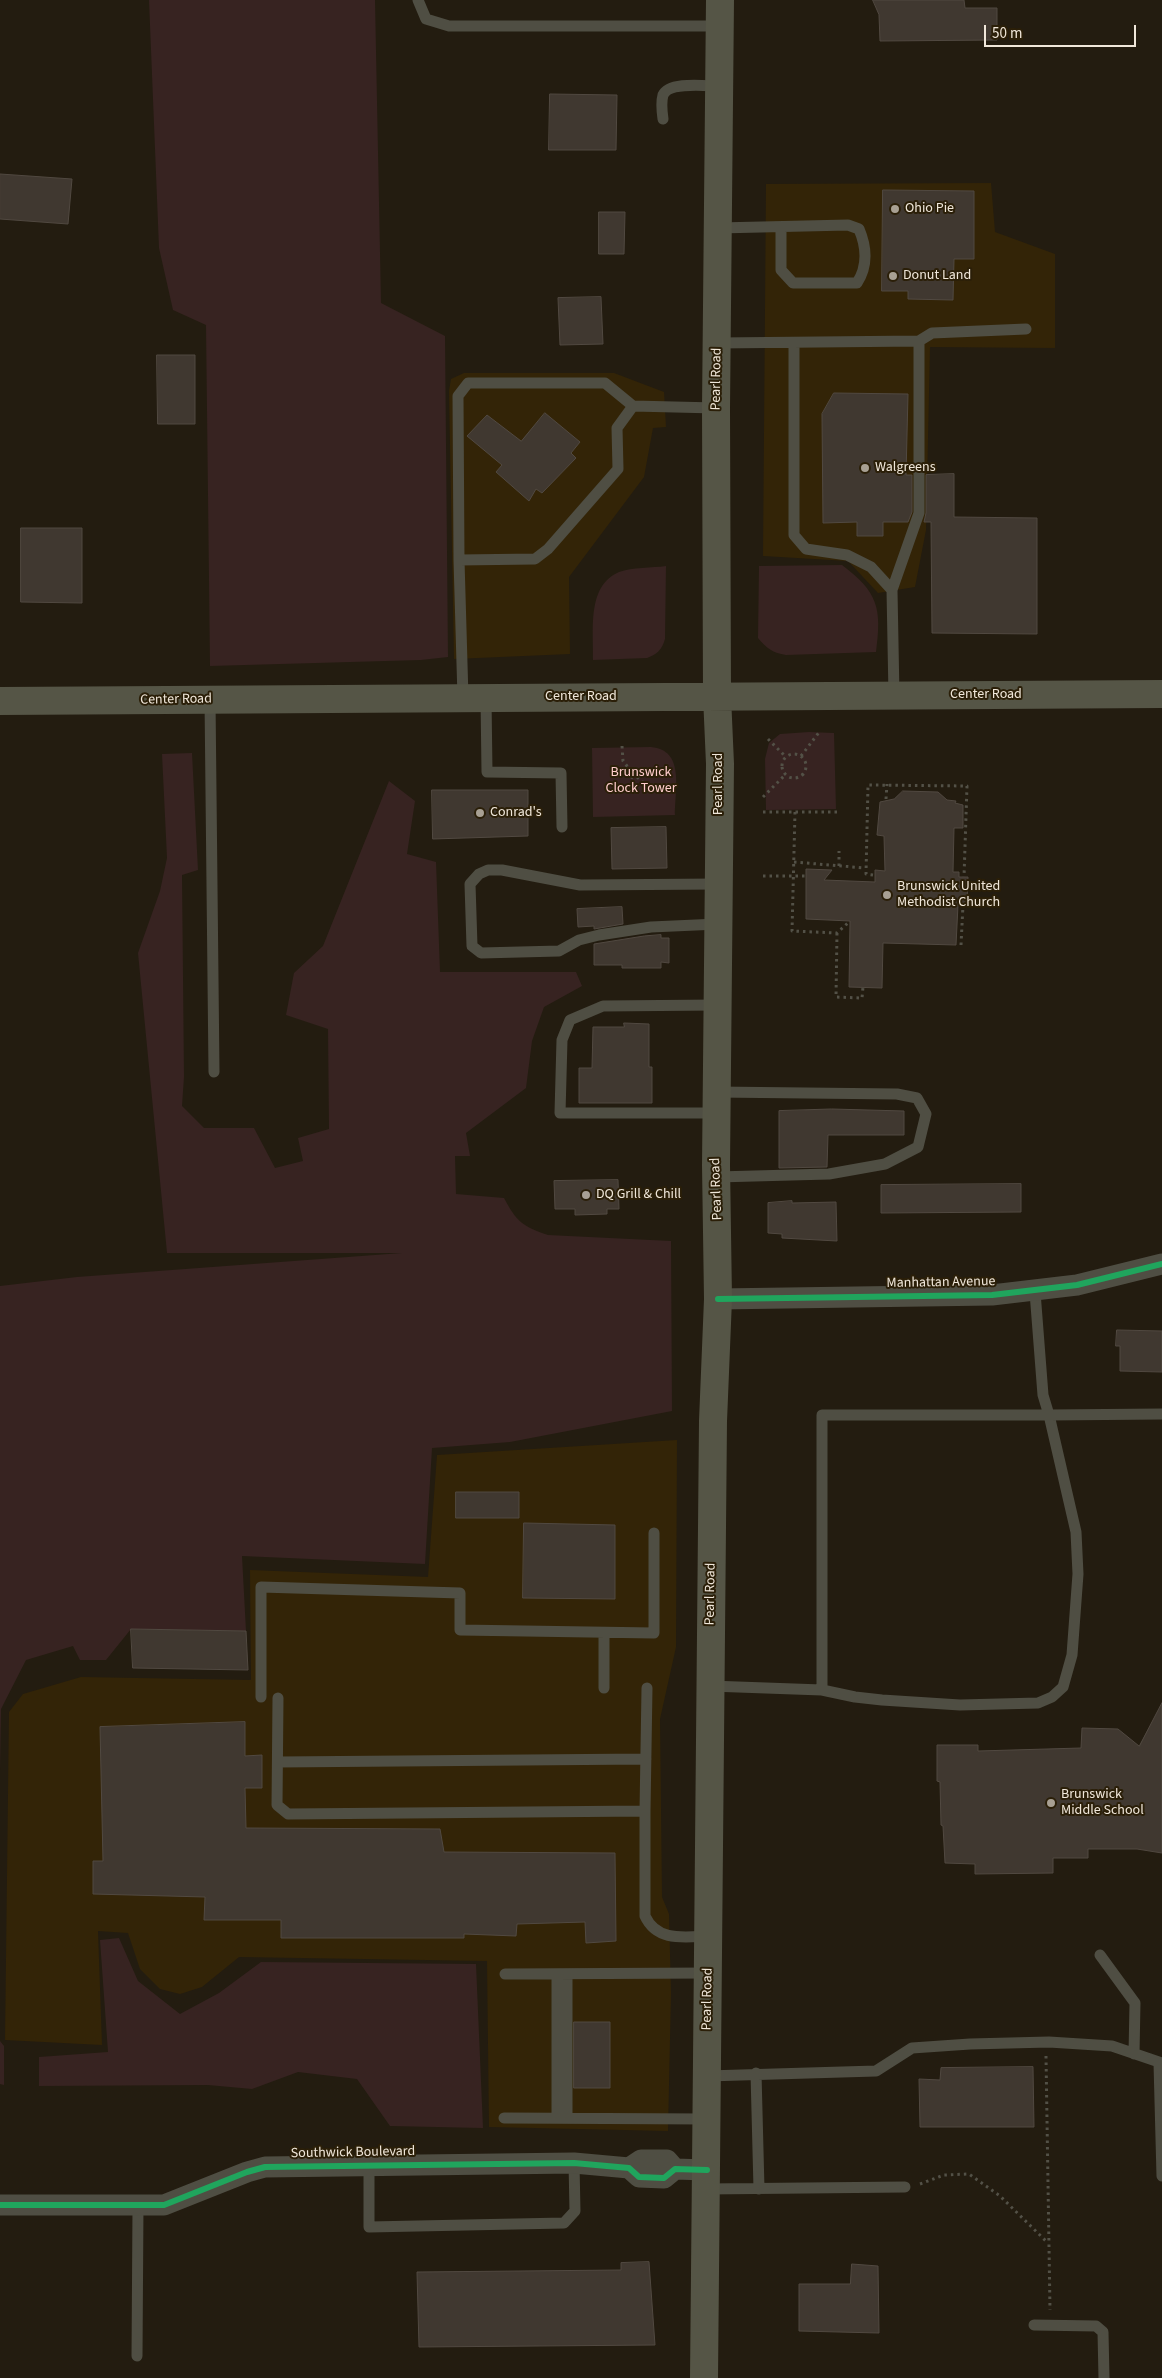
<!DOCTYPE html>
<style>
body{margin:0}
#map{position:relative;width:1162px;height:2378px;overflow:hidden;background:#231c10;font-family:"Source Sans 3",sans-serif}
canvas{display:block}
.scale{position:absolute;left:984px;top:25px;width:152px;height:22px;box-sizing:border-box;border:2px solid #f0e7da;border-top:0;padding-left:6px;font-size:15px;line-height:18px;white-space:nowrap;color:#f0e7da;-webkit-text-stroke:4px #2b1f08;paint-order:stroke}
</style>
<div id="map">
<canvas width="1162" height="2378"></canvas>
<div class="scale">50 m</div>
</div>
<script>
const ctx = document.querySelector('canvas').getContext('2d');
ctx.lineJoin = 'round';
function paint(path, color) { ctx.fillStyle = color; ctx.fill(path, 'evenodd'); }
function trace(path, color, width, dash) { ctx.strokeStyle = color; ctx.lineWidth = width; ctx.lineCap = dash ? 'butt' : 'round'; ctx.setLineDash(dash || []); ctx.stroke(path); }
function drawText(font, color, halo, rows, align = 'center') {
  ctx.font = font + ' "Source Sans 3",sans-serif'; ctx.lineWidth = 4; ctx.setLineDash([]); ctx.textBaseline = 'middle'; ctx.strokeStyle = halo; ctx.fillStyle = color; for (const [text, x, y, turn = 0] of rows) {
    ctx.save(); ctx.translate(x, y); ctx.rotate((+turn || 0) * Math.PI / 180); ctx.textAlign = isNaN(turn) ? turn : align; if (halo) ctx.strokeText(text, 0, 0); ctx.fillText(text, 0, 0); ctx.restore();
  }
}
const built = new Path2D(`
 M991,183L995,232L1055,254V348L930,347L926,530L915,587L878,593L848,561L763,556L766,184Z
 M464,373H614L664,392L666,427L653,428L644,477L569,577L570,654L454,659L449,391L451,379Z
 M677,1440L676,1647L660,1719L662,1897L669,1914L671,1993L668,2131L489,2127L487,1961L239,1957L202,1987L180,1994L160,1989L140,1969L128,1933L98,1931L102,2045L5,2040L9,1712L23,1694L81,1677L251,1680L250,1570L428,1577L437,1455Z`);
const green = new Path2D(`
 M149,0H375L381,303L445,336L448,657L421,660L210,666L206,325L173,310L159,248Z
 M842,565C878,592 882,608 876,652L786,655C773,653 766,648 758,638L759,566Z
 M666,566L665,639C662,650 657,654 647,658L593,660C594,632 586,586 619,572C632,567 652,568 666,566Z
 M809,732L834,733L836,809L766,810L765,759L769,743L780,734Z
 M651,747C685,750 675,789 675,815L593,817L592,748Z
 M192,753L198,870L182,875L184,1077L182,1106L204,1128H254L275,1168L303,1161L298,1138L329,1129L328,1029L286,1015L294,973L323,946L389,781L415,801L407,854L436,862L440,972H576L582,986L544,1007L532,1041L526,1088L466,1133L470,1156H455L456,1194L504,1198C516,1221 523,1227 548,1235L671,1241L672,1411L510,1442L432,1448L425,1564L242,1556L246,1631L131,1629L106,1660H80L73,1646L26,1660L1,1709L0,1770V1286L77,1277L402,1253H167L138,953L160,891L167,858L162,754Z
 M119,1938L138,1981L180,2014L219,1993L261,1962L476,1964L483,2128L390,2126L357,2079L298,2072L252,2089L208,2085L39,2086V2057L108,2052L100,1940Z
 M0,2041L4,2046V2085L0,2084Z`);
const building = new Path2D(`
 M873,0H964L965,8H997V40L880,41L879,15Z
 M550,94L617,95L616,150H549Z
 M0,174L72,179L68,224L0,219Z
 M883,190L974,191V259H954L953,300L908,299V291H882Z
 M599,212H625L624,254H599Z
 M601,297L603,344L560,345L558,298Z
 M157,355H195V424H158Z
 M834,393L908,394L906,475H912V512L908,522H883V536H857V522L823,523L822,414Z
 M545,413L580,442L571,453L576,458L542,493L536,489L529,501L496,472L502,465L467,436L487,415L521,441Z
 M954,474V517L1037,518V634L932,633L931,522H924L926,513V475Z
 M21,528H82V603L21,602Z
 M432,790H528V836L433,839Z
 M903,791L938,792L947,800L956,801L955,803L963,805V828H954L953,872H959V877H968L967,905H958L956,945L883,943L882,988L849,987L850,921L806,919V869L832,870L824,880L875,882V870L885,871L884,836L877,835L880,802L894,799Z
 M666,827L667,868L612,869L611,828Z
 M622,907L623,924L594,929V926L578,927L577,909Z
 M661,935V938H669V963L661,962V968H622V965H594V944L644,936Z
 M624,1023L649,1024V1067H652V1103H579V1068H592L593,1027H624Z
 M832,1109L904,1111V1135H828L827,1167L779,1168V1111Z
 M618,1180L619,1209H607V1214L575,1215V1209H555L554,1181Z
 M1021,1184V1212L881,1213V1185Z
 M792,1201V1203L836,1202L837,1241L782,1238V1234L768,1233V1203Z
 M1117,1330L1162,1331V1372L1120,1371V1346H1116Z
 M456,1492H519V1518H456Z
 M524,1523L615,1525V1599L523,1598Z
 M131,1629L246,1631L248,1670L133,1668Z
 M1162,1703V1853L1137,1849H1088V1858H1053V1873L975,1874V1864L945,1863L943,1826L941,1825L940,1782L937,1781V1745H978V1751L1081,1748L1082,1728L1118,1729L1139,1746Z
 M245,1722V1756L262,1755V1788H245L246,1828L440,1829L444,1852L615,1853L616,1941L586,1943L585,1922L517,1924L516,1936L464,1934V1938H281V1920H204L205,1897L93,1894V1861H103L100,1727Z
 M574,2022H610V2088H574Z
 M1033,2067L1034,2127H920L919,2079L940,2080L941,2068Z
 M649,2262L655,2345L419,2347L417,2272L621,2270V2263Z
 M852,2264L878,2266L879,2333L799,2331V2284H850Z`);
const path = new Path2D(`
 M768,739L786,757
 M622,746L623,761L631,771
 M782 766a12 12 0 1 1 24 0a12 12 0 1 1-24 0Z
 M801,756L820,731
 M630 774a4 4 0 1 1 8 0a4 4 0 1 1-8 0Z
 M802,774L806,778
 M637,777L646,785H677
 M763,797L786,774
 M886,799L887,784
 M763,812H837
 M795,812L792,931L837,933L850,921
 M794,862L865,868
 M839,866V851
 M873,875L866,874L868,785L967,786L964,877
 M763,876H806
 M837,933L836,997L862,998L863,987
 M961,945L963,905
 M1046,2056L1050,2310
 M920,2184L944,2175L969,2174L1000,2196L1048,2243`);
const service = new Path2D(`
 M418,0L426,19L449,26H720
 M663,119C662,112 661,102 663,95C669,81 706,86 719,86
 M718,228L848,225L859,229C867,248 868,266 857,283H793L781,270V227
 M717,343L919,341L932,333L1026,329
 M794,343V535L806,549L847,555L871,567L892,590L894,696
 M459,560L535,559L548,549L618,469L617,428L633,406
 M892,590L919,513V341
 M463,698L459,560L458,396L468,383H605L633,406L716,408
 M486,698L487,772L561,773L562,827
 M210,699L214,1072
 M718,924L651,927L599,935L579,940L559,951L481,953L472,946L470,884L479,874L488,870H502L580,885L718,884
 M716,1092L897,1094L917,1098L926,1114L918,1147L885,1164L829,1174L717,1177
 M716,1113H560L562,1040L570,1020L603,1006L717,1005
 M604,1633V1688
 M710,1686L822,1690L855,1697L882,1700L960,1705L1038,1703L1052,1697L1063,1687L1072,1655L1078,1574L1076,1532L1049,1415L1162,1414
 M822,1690V1415H1049L1043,1395L1035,1292
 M261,1697V1587L460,1593V1630L654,1633V1533
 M278,1698L277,1805L288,1814L645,1811V1916C657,1942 684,1937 708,1936
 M278,1762L646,1759
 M645,1811L647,1688
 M1100,1955L1135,2003L1134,2054
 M505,1974L709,1973
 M557,1974V2118
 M567,1974V2118
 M1159,2063L1162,2176
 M756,2073L759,2189
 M707,2076L876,2071L912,2048L970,2044L1049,2042L1112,2046L1162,2063
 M504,2118L707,2119
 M369,2166V2227L564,2223L575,2211L574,2163
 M706,2189L905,2187
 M1034,2325L1096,2326L1103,2332L1104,2378
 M137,2356L138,2206`);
const minor = new Path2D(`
 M718,1299L992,1295L1077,1285L1162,1264
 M629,2168L641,2160H667L675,2169
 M0,2205H164L247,2172L265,2167L574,2163L629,2168L639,2177L664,2178L675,2169L707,2170`);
const primary = new Path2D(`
 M0,701L1162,694
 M704,2378L713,1421L718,1299L716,1165L720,764L717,696L716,408L720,0`);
const cycleway = new Path2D(`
 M718,1299L992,1295L1077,1285L1162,1264
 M0,2205H164L247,2172L265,2167L574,2163L629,2168L639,2177L664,2178L675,2169L707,2170`);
const markers = [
 [895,209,5,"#a8a093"],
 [893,276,5,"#a8a093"],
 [865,468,5,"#a8a093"],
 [480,813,5,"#a8a093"],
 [887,895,5,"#a8a093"],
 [586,1195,5,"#a8a093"],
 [1051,1803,5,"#a8a093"]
];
const poiNames = [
 ["Ohio Pie",905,209],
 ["Donut Land",903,276],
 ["Walgreens",875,468],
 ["Conrad's",490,813],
 ["Brunswick United",897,887],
 ["Methodist Church",897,903],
 ["DQ Grill & Chill",596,1195],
 ["Brunswick",1061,1795],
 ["Middle School",1061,1811]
];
const streetNames = [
 ["Pearl Road",717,379,-89],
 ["Center Road",986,695],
 ["Center Road",581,697],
 ["Center Road",176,700,-1],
 ["Pearl Road",719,784,-90],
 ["Pearl Road",717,1189,-92],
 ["Manhattan Avenue",941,1283,-1],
 ["Pearl Road",711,1594,-89],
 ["Pearl Road",708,1999,-89],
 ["Southwick Boulevard",353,2153,-1]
];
const parkNames = [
 ["Brunswick",641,773],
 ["Clock Tower",641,789]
];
paint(built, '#332407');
paint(green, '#372321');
paint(building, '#403830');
trace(building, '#514941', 1);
trace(path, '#535147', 3, [2.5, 4]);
trace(service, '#4f4e43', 11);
trace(minor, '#4f4e43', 21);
trace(primary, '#555546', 28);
trace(cycleway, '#20a55d', 6);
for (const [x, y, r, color] of markers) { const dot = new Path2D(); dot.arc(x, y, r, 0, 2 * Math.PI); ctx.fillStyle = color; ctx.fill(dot); trace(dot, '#2b1f08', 2); }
drawText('14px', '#f0e7da', '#2b1f08', poiNames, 'left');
drawText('14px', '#f0e7da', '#2b1f08', streetNames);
drawText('14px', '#ffcdcc', '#2b1f08', parkNames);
</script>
